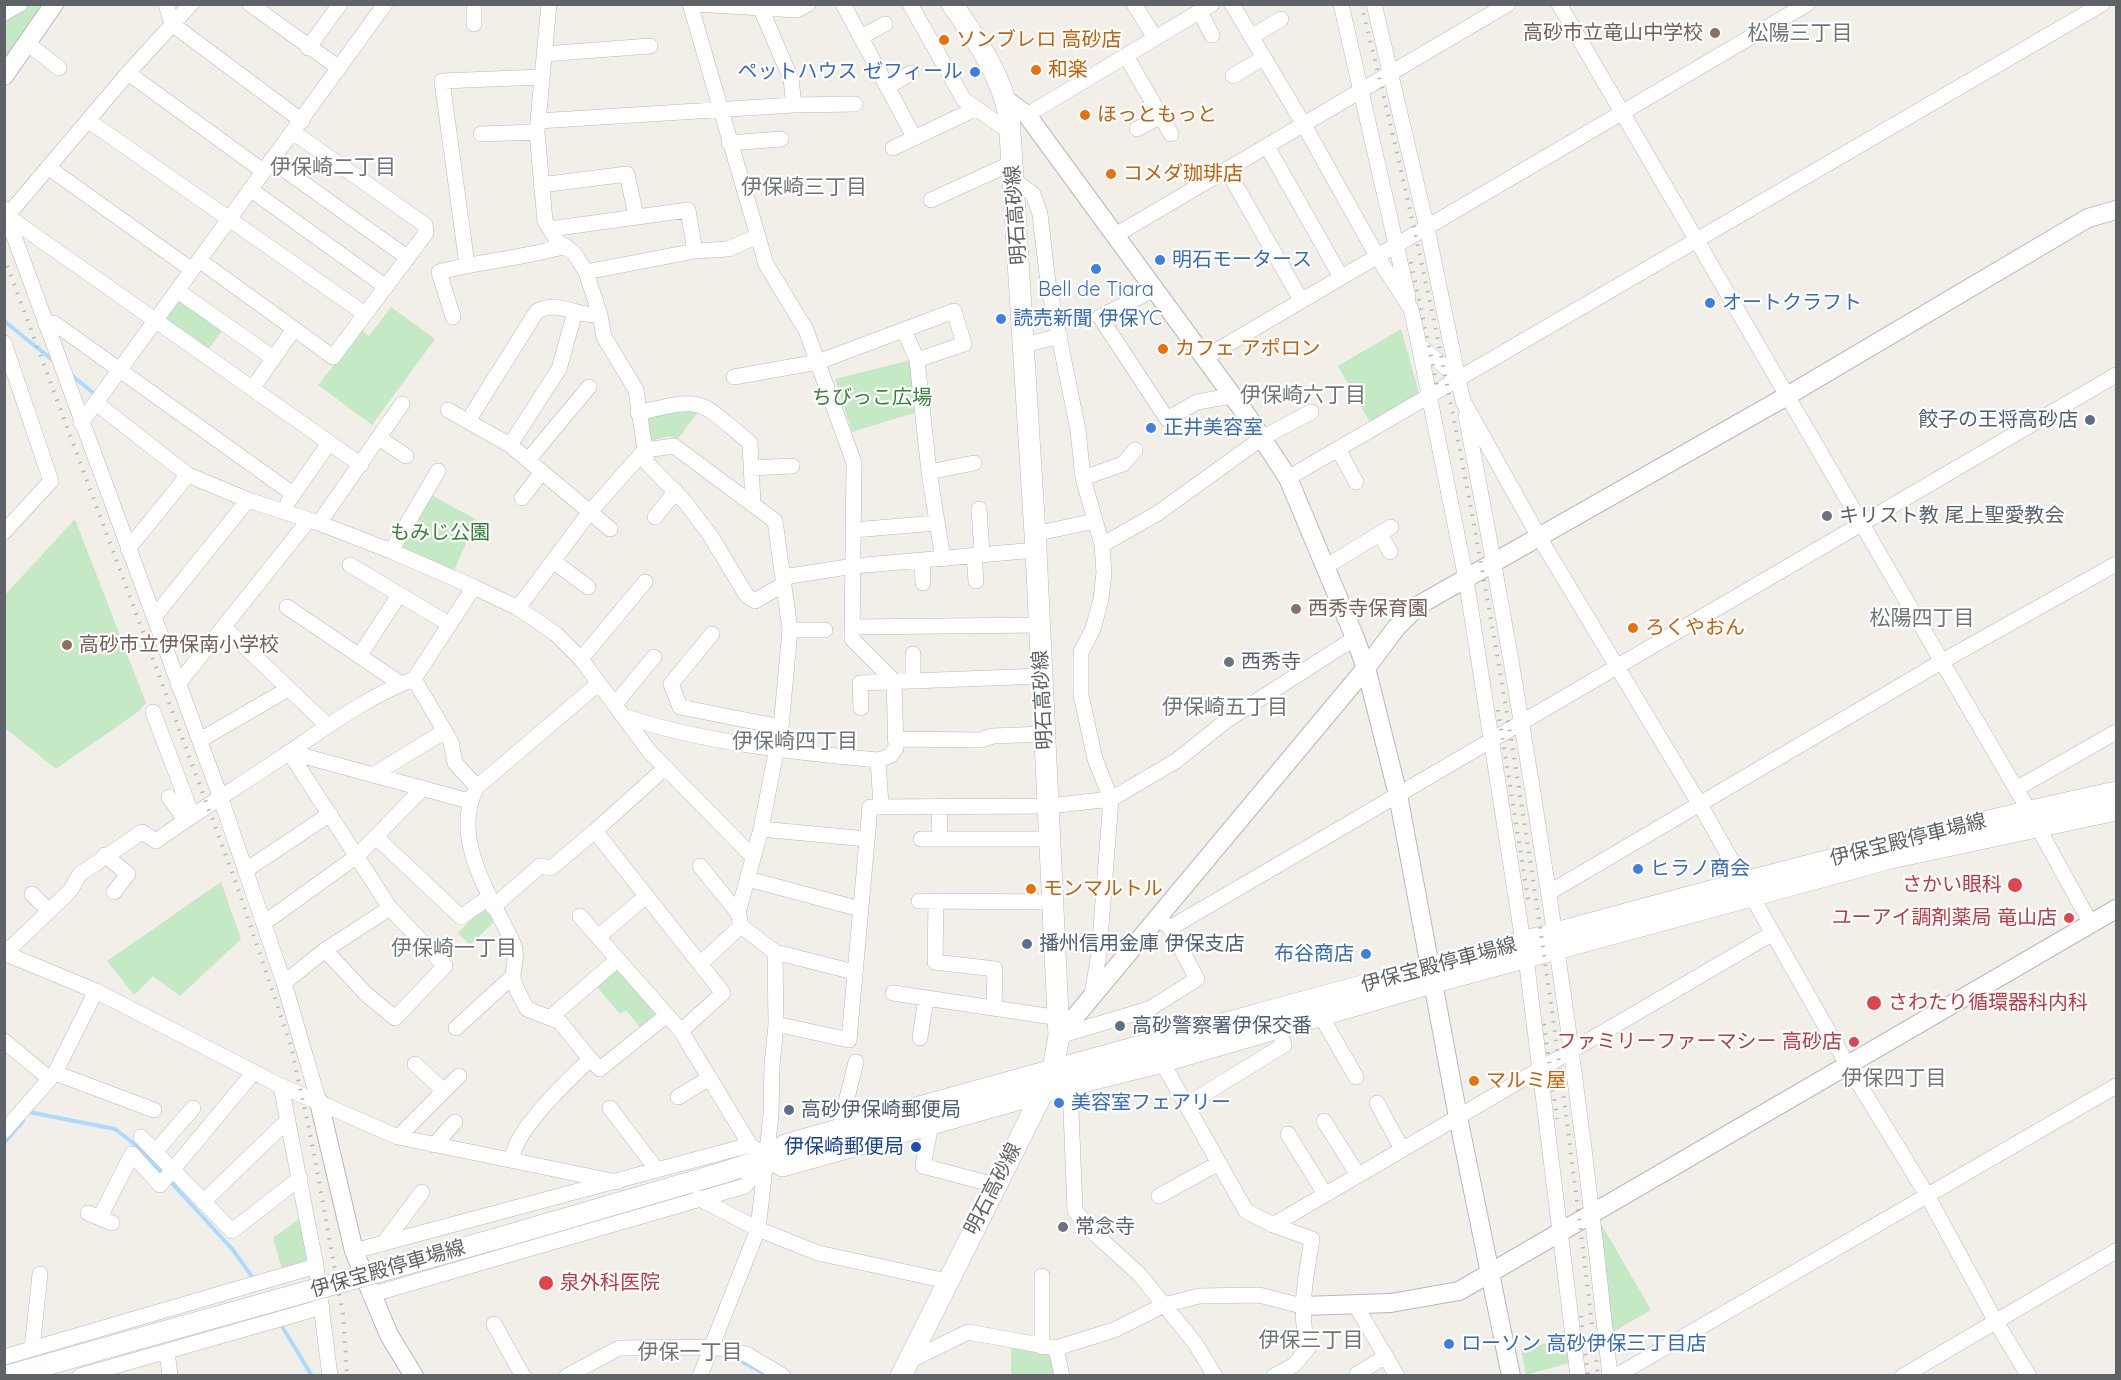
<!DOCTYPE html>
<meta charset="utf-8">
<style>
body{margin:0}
#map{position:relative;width:2121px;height:1380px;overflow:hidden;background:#f1efe8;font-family:Quicksand,sans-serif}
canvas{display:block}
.frame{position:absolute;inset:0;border:6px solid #5f6368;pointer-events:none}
</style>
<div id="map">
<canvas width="2121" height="1380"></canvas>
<div class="frame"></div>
</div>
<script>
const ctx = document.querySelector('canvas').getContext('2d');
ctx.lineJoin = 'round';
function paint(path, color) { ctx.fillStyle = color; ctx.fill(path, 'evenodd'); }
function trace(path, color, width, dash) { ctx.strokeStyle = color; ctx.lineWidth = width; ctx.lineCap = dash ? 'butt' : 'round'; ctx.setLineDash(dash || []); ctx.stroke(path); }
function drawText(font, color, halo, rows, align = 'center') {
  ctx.font = font + ' Quicksand,"Noto Sans JP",sans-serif'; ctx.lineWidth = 4.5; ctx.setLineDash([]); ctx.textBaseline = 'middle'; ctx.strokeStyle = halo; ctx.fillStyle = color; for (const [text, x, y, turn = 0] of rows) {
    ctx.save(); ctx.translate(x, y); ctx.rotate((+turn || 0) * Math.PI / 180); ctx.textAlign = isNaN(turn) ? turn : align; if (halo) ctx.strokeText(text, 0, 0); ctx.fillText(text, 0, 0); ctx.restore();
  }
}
const green = new Path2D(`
 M25,5H46L4,62V16Z
 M178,300L224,328L206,352L164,318Z
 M391,307L435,339L372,425L318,385L361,330L369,336Z
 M1401,329L1420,396L1371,424L1338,366Z
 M911,360L917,412L852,432L835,379Z
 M701,408L677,440L670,436L650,441L643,415Z
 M433,496L477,520L453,572L402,551L401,546L428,499Z
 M75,519L146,703L139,711L56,769L5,728V595Z
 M221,882L241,939L180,996L153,976L134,995L107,961Z
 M483,908L489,911L494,922L470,945L458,933Z
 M618,970L655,1012V1017L642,1030L626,1010L620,1014L597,987L613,971Z
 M303,1216L309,1256L303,1264L282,1269L273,1238Z
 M1600,1222L1651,1310L1611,1333Z
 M1566,1340L1569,1363L1526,1375L1521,1348Z
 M1011,1346L1051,1351L1058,1376H1011Z`);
const stream = new Path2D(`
 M4,321L55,362
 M70,374L97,396
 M29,1112L115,1129L137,1146L163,1174
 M4,1143L23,1121
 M168,1179L233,1250L255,1281
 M280,1323L312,1376
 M737,1359L762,1372`);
const minor = new Path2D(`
 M166,4L172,24L302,121
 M191,4L128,73L7,216L361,465
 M250,4L339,68
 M474,4V24
 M549,4L537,132L545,221L558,242L574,253L586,272L600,315L604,337L636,390L647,463L685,502L710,535L747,596L755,601L784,584
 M690,4L766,264L806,330L854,463L852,639L894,681L896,748L890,756L878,760L881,805
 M694,4L797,10L808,4
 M843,4L914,137
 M910,4L964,100L1010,132
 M1134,4L1155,38
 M1232,4L1304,125L1377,256L1411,309L1419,345L1458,378L1463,401L1539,537L1699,803L1848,1066L1927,1195L1996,1322L2029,1376
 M1341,4L1408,297
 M1374,4L1427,228L1458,378
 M1559,4L2029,811L2091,924
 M761,9L791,79L794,105
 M1200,12L1212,35
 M4,13L20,4
 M861,37L885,24
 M1251,37L1281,19
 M27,43L59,68
 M308,48L340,4
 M544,54L650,46
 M1126,56L1171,134
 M128,73L263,171
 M1233,76L1263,58
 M887,87L911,73
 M1027,115L1212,4
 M89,121L365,314
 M538,121L794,105L855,104
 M1137,129L1161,116
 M481,134L537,132
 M729,143L781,139
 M893,148L975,109
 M1268,148L1341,277
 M271,160L408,258
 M49,168L192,270
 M1227,170L1301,300
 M1014,180L1033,194L1040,214L1048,283L1078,430L1083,478L1102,545L1104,573L1101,599L1093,629L1081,652V695L1095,759L1111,799L1099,953L1092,995
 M541,185L627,174L636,216
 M250,189L386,287
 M931,200L1012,163
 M4,209L220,796L284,983L319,1102
 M550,229L688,210L695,251
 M1114,236L1508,4
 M199,260L333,357L426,233L425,225L293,132
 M467,265L442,81L541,77
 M586,272L695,251L728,249L758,236
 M1153,290L1100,317L1167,419L1197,402L1231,396
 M178,291L273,358
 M453,317L439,272C481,261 524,258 566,246
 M46,325L54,323L293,494
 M904,330L917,360L929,472L943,559
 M4,343L51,481L4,532
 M1024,345L1060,336
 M1419,345L1466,579L1523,942
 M1204,358L1807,4
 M734,377L818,362L954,311L964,344L917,360
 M252,389L294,329
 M96,403L188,475L248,500L319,523L391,551L474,587L518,608L556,634L581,659L649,751L752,856
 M448,410L510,445L610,529
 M638,413C706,396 698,400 750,443L753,504
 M1466,416C1528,734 1577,1054 1610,1376
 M468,421L537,311C560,300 576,317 600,315
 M81,423L385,4
 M379,438L406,456
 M510,445L559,369L575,312
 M1338,449L1356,482
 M528,460L589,387
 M751,468L792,466
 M929,472L974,463
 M1083,478L1123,464L1135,450
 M1288,478L2102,4
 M522,498L542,472
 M288,502L329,443
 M979,509L982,554
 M655,517L676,491
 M319,523L402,404
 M854,530L936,523
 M1034,534L1095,521
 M1380,534L1390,552
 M1102,545L1158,513L1262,438L1311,412
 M128,549L188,475
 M391,551L438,471
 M974,555L976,581
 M553,561L588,587
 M922,561L923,583
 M350,565L449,624
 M1325,567L1391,527
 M783,577L854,566L1036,550
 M287,607L401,684
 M518,608L589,513L645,450L674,446L775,521L790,630L781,727L761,829L738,913L741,926L775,952L776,1024L772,1065L771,1115L758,1229L700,1376
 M154,617L248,500
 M224,627L328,726
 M853,627L1039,625
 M790,630H825
 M712,634L671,684L680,707L781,727
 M360,655L399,595
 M581,659L645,582
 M414,679L474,587
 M913,680V654
 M178,684L308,521
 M615,704L654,657
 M861,708L860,683L1041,676
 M153,712L192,815
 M623,716C706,743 791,752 878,760
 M895,739L980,740L993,736L1044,734
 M200,740L288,689
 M665,768L595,831L723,993L681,1031
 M373,775L445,731
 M2016,789L2116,732
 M169,797L185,820
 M939,806L940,839
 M761,829L867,839
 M376,837L461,917L488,898
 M921,839H1051
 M105,855L128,874L114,892
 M700,866L738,913
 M246,870L330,814
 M748,879L860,909
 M1550,892L1941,662L2116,564
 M32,894L49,911
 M645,897L598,937L681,1031L750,1145L758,1151
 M919,901L1054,902
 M936,902L935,962L995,969L994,1008
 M493,907L540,866L551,868L595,831
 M580,916L598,937
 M1159,919L1170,928L2116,375
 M264,923L357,856L423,788
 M325,950L366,994L395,1018L445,966L390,908L289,752L469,801
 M775,952L854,972
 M4,953L96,991L281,1086L398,1137L617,1182
 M5,953L70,891L80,874L142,832L156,841C199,810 244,783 288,753C328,726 370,695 414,679L451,742L455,763L477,787
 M1526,958L1578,1376
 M700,964L741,926
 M284,983L325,950L390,908
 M893,993L1060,1018
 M1321,1016L1356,1077
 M551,1017L618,959
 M776,1024L849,1040L870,807L1049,806L1111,799L1176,761L1227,720L1355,638
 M456,1028L513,976
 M1059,1036L1149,1009L1197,979L1170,928
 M920,1038L926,998
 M4,1041L50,1079
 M590,1059L600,1069L667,1015
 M1162,1062L1246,1211L1273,1225L1312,1239C1306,1276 1298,1311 1308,1348L1294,1365L1274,1376
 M415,1064L444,1091
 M55,1073L154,1110
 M1065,1080L1070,1085L1075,1211L1096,1235L1139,1274L1195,1343L1215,1376
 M281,1086L316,1266L330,1376
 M678,1097L710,1078
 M1377,1103L1402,1149
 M1186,1105L1284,1045L1277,1027
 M610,1108L657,1170
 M1324,1121L1358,1175
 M931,1124L923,1166L995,1185
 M839,1130L856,1062
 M4,1131L55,1073L96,991
 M1288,1134L1325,1194
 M141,1137L232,1231L300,1178
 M398,1137L459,1076
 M434,1145L455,1122
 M155,1152L193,1108
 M512,1159C516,1128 567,1082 590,1059L560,1022L527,1009C523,1000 512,984 513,975C514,963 518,954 513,943C492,898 449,837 477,787L599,683
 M1159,1196L1219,1163
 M698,1198L758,1229L818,1253L947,1281
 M203,1202L288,1120
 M88,1213L112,1223
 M100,1217L132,1154L160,1185L254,1072
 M1273,1225L1773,933
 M383,1244L422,1192
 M354,1251L750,1145
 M1042,1276V1347
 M370,1295L745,1186L768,1158
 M1355,1304L1397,1376
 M494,1324L523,1376
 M1056,1348L1062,1376
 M32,1349L40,1274
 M167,1351L170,1376
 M4,1357L316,1266
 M907,1362L968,1332L1056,1348L1114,1330L1164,1305L1199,1296L1259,1295L1302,1306
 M1357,1374L1386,1356
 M80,1376L322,1307
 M567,1376L619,1348L713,1347L746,1354L783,1376
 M1616,1376L2116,1086
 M1903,1376L2116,1251`);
const tertiary = new Path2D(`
 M4,76L54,4
 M1005,99L1027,115L1248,417L1288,478L1355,638L1366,668L1398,795L1458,1117L1511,1376
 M1059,1036L1366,668L1396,628L1419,605L1787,396L2088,218L2116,210
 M319,1102L354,1251L389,1335L414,1376
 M1302,1306L1391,1303L1459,1291L2116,909`);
const secondary = new Path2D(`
 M768,1158L783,1166L1070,1085L1162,1062L1432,983L1891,858L2116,810
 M499,1238L722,1173L768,1158L785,1145C1000,1083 1216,1026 1432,967C1660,904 1886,842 2116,792
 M7,1376L134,1340
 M901,1376L1042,1094L1053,1068L1059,1036L1036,550L1009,116C1001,74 976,39 952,4`);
const rail = new Path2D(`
 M1361,4C1475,455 1545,915 1598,1376
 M4,257L236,883L291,1046L312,1143L343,1314L347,1376
 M1411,262L1437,385
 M1498,710L1529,905
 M1544,1024L1557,1119
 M1581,1316L1588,1376`);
const secondaryBridge = new Path2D(`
 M134,1340L499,1238`);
const markers = [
 [1715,33,6,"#8d6e63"],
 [944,40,6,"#e8710a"],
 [1036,70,6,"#e8710a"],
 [975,72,6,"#3f7fe0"],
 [1085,115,6,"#e8710a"],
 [1111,174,6,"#e8710a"],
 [1160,260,6,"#3f7fe0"],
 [1096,269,6,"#3f7fe0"],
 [1710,303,6,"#3f7fe0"],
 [1001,319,6,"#3f7fe0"],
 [1163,349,6,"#e8710a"],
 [2090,420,6,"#5c6f8a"],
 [1151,428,6,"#3f7fe0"],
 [1827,516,6,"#6b7280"],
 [1296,609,6,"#8d6e63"],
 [1633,628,6,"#e8710a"],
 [67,645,6,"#8d6e63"],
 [1229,662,6,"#6b7280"],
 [1638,869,6,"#3f7fe0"],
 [2015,885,8,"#e0444e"],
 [1031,889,6,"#e8710a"],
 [2069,918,6,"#e0444e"],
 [1027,944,6,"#5c6f8a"],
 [1366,954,6,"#3f7fe0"],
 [1874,1003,8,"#e0444e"],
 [1120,1026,6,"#5c6f8a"],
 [1854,1042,6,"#e0444e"],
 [1474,1081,6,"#e8710a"],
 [1059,1103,6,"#3f7fe0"],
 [789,1110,6,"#5c6f8a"],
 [916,1147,6,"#1a4fb4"],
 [1063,1227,6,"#6b7280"],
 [546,1283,8,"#e0444e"],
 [1449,1344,6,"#3f7fe0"]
];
const educationNames = [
 ["高砂市立竜山中学校",1703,33,"right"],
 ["西秀寺保育園",1308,609],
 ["高砂市立伊保南小学校",79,645]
];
const foodNames = [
 ["ソンブレロ 高砂店",956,40],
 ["和楽",1048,70],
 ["ほっともっと",1097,115],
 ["コメダ珈琲店",1123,174],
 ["カフェ アポロン",1175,349],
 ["ろくやおん",1645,628],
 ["モンマルトル",1043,889],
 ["マルミ屋",1486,1081]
];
const shopNames = [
 ["ペットハウス ゼフィール",963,72,"right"],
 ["明石モータース",1172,260],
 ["Bell de Tiara",1096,290,"center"],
 ["オートクラフト",1722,303],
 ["読売新聞 伊保YC",1013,319],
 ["正井美容室",1163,428],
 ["ヒラノ商会",1650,869],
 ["布谷商店",1354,954,"right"],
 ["美容室フェアリー",1071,1103],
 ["ローソン 高砂伊保三丁目店",1461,1344]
];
const streetNames = [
 ["明石高砂線",1016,215,-94],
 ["明石高砂線",1043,700,-93],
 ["伊保宝殿停車場線",1908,840,-14],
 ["伊保宝殿停車場線",1439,965,-15],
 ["明石高砂線",993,1189,-63],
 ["伊保宝殿停車場線",388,1269,-16]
];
const parkNames = [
 ["ちびっこ広場",872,398],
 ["もみじ公園",440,533]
];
const serviceNames = [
 ["餃子の王将高砂店",2078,420,"right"],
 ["播州信用金庫 伊保支店",1039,944],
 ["高砂警察署伊保交番",1132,1026],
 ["高砂伊保崎郵便局",801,1110]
];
const worshipNames = [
 ["キリスト教 尾上聖愛教会",1839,516],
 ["西秀寺",1241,662],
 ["常念寺",1075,1227]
];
const healthNames = [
 ["さかい眼科",2002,885],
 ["ユーアイ調剤薬局 竜山店",2057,918],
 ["さわたり循環器科内科",1888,1003,"left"],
 ["ファミリーファーマシー 高砂店",1842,1042],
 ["泉外科医院",560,1283,"left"]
];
const transitNames = [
 ["伊保崎郵便局",904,1147]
];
const neighbourhoodNames = [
 ["松陽三丁目",1800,34],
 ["伊保崎二丁目",333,168],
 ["伊保崎三丁目",804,188],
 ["伊保崎六丁目",1303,396],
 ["松陽四丁目",1922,619],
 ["伊保崎五丁目",1225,708],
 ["伊保崎四丁目",795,742],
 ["伊保崎一丁目",454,949],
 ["伊保四丁目",1894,1079],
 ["伊保三丁目",1311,1341],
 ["伊保一丁目",690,1353]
];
paint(green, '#c5e8c5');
trace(stream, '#aadaff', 4);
trace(minor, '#b5b8bc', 16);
trace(tertiary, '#b5b8bc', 20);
trace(secondary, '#b6babf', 22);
trace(minor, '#fff', 15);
trace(tertiary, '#fff', 18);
trace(secondary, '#fff', 21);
trace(rail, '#b6b7b8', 4, [1.5, 8]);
trace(secondaryBridge, '#b6babf', 22, []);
trace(secondaryBridge, '#fff', 21);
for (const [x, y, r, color] of markers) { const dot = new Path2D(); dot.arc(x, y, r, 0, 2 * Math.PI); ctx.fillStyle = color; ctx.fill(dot); trace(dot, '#fff', 2); }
drawText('20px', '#785e54', '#fff', educationNames, 'left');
drawText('20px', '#c56008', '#fff', foodNames, 'left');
drawText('20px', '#366cbe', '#fff', shopNames, 'left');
drawText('20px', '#5f6368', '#fff', streetNames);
drawText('20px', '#348238', '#fff', parkNames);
drawText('20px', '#4e5e75', '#fff', serviceNames, 'left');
drawText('20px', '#5b616d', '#fff', worshipNames, 'left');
drawText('20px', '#be3a42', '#fff', healthNames, 'right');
drawText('20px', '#164399', '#fff', transitNames, 'right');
drawText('21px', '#70757a', '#fff', neighbourhoodNames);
</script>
